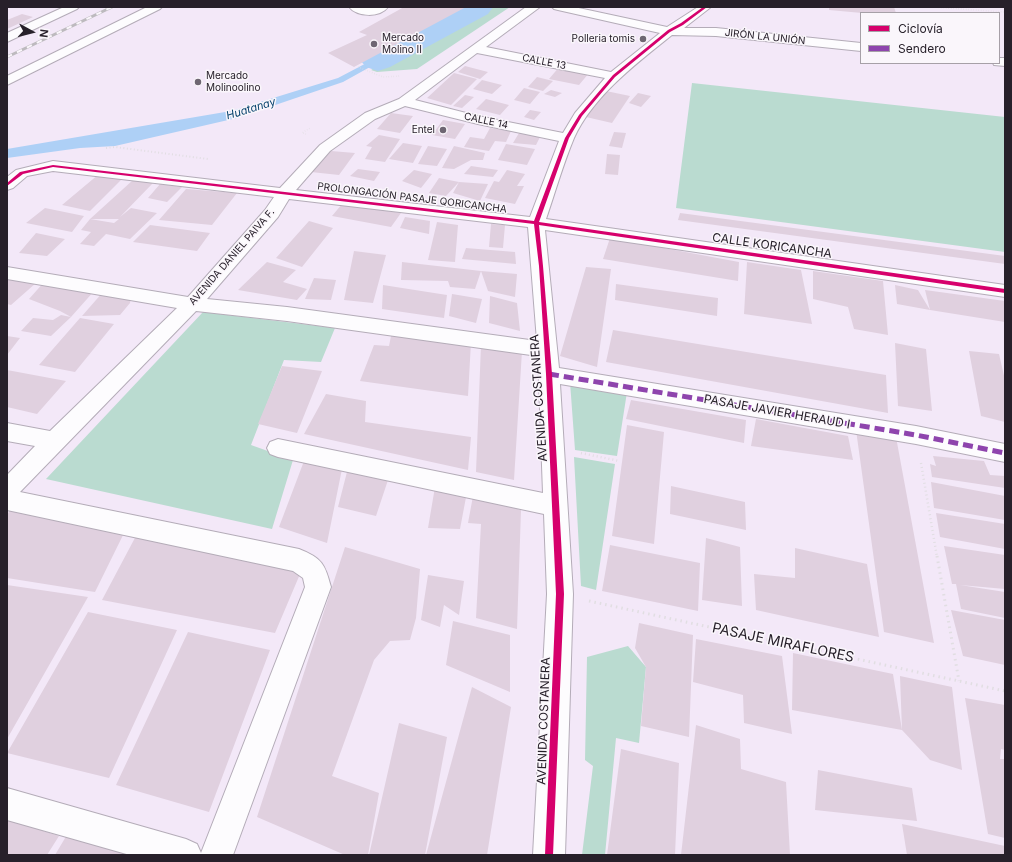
<!DOCTYPE html>
<meta charset="utf-8">
<style>
body{margin:0}
#map{position:relative;width:1012px;height:862px;overflow:hidden;background:#f3e8f8;font-family:Inter,sans-serif}
canvas{display:block}
.frame{position:absolute;inset:0;border:8px solid #27202a;pointer-events:none}
.legend{position:absolute;left:860px;top:12px;width:140px;height:52px;box-sizing:border-box;background:#faf6fb;border:1px solid #a6a0a7;margin:0;padding:5px 7px;list-style:none;font-size:12px;color:#27202a}
.legend li{display:flex;align-items:center;gap:8px;height:20px}
.legend b{width:20px;border:1px solid #a6a0a7}
.north{position:absolute;left:12px;top:12px;width:40px;height:40px;-webkit-text-stroke:3px #faf6fb;paint-order:stroke;rotate:97deg;font-size:11px;font-weight:700;line-height:16px;text-align:center;color:#27202a}
.north::after{content:'';display:block;margin:auto;width:14px;height:18px;background:#27202a;clip-path:polygon(50% 0,100% 100%,50% 72%,0 100%)}
</style>
<div id="map">
<canvas width="1012" height="862"></canvas>
<div class="frame"></div>
<ul class="legend">
<li><b style="height:5px;background:#d6006c"></b>Ciclovía</li>
<li><b style="height:5px;background:#8e44ad"></b>Sendero</li>
</ul>
<div class="north">N</div>
</div>
<script>
const ctx = document.querySelector('canvas').getContext('2d');
ctx.lineJoin = 'round';
function paint(path, color) { ctx.fillStyle = color; ctx.fill(path, 'evenodd'); }
function trace(path, color, width, dash) { ctx.strokeStyle = color; ctx.lineWidth = width; ctx.lineCap = dash ? 'butt' : 'round'; ctx.setLineDash(dash || []); ctx.stroke(path); }
function drawText(font, color, halo, rows, align = 'center') {
  ctx.font = font + ' Inter,sans-serif'; ctx.lineWidth = 3; ctx.setLineDash([]); ctx.textBaseline = 'middle'; ctx.strokeStyle = halo; ctx.fillStyle = color; for (const [text, x, y, turn = 0] of rows) {
    ctx.save(); ctx.translate(x, y); ctx.rotate((+turn || 0) * Math.PI / 180); ctx.textAlign = isNaN(turn) ? turn : align; if (halo) ctx.strokeText(text, 0, 0); ctx.fillText(text, 0, 0); ctx.restore();
  }
}
const green = new Path2D(`
 M483,7H510L417,69L377,72L371,70L419,42Z
 M692,83L1005,117V252L676,208Z
 M203,312L335,328L321,362L284,360L251,445L293,460L272,529L46,479Z
 M570,382L627,392L617,456L575,450Z
 M574,457L615,464L596,590L581,586Z
 M628,646L646,667L639,743L616,738L605,855H582L593,766L585,760L587,657Z`);
const water = new Path2D(`
 M473,7H478L343,82L237,118L115,146L80,148L7,158V149L231,111L338,78Z`);
const river = new Path2D(`
 M453,7H493L488,14L390,67L378,71L366,67L360,60L366,53Z`);
const building = new Path2D(`
 M404,7H466L354,67L328,53L367,35L359,32Z
 M829,7H894L896,13H862L829,10Z
 M22,14L33,17L7,29V20Z
 M465,66L488,72L480,79L458,72Z
 M560,66L589,73L579,85L549,79Z
 M454,73L477,79L451,105L427,98Z
 M537,77L553,81L543,91L528,87Z
 M482,80L502,85L492,94L473,89Z
 M524,88L540,92L530,104L514,100Z
 M551,90L562,93L555,97L544,94Z
 M606,91L630,96L612,123L586,117Z
 M638,93L651,96L641,107L629,103Z
 M465,95L474,97L462,108L453,106Z
 M486,99L509,105L500,115L476,109Z
 M530,110L541,112L534,120L524,117Z
 M391,113L413,116L400,133L377,129Z
 M443,120L465,124L455,139L432,135Z
 M490,128L511,131L506,142L495,141L489,151L464,147L470,137L484,139Z
 M614,132L626,133L622,148L609,146Z
 M519,133L541,135L536,145L513,143Z
 M379,135L400,139L385,162L365,159L372,147L366,146Z
 M403,143L422,146L413,163L389,159Z
 M506,144L535,149L527,165L498,160Z
 M428,146L447,149L437,166L418,164Z
 M454,146L485,153L483,160H471L454,169L442,168Z
 M331,151L355,153L339,175L311,172Z
 M607,154L620,155L618,175L605,174Z
 M471,166L498,170L493,177L464,174Z
 M358,169L380,172L374,181L350,176Z
 M414,170L432,174L421,188L402,181Z
 M507,170L525,174L517,186H524L515,204L485,198L494,181L499,182Z
 M99,174L125,176L90,211L62,205Z
 M439,178L459,182L488,184L480,201L453,193L459,182L446,196L429,193Z
 M133,180L153,183L120,217L131,208L157,213L130,239L106,234L94,246L80,244L91,232L81,230L90,219ZM90,219H119L114,223Z
 M160,184L182,187L167,202L148,198Z
 M186,189L237,193L212,225L159,220Z
 M342,204L401,213L391,227L332,216Z
 M45,208L84,216L72,232L26,223Z
 M680,213L1005,256V264L678,220Z
 M405,217L430,221L429,234L400,228Z
 M309,221L333,228L302,267L276,258Z
 M437,222L458,225L455,262L428,260Z
 M491,224L505,225L503,248L489,247Z
 M150,225L210,233L197,251L133,242Z
 M36,233L65,239L47,256L19,253Z
 M610,238L739,262L738,281L603,259Z
 M466,248L515,252L516,264L462,259Z
 M354,251L386,255L373,303L344,300Z
 M267,262L296,270L283,282L307,289L297,300L238,290Z
 M402,262L481,271L475,289L450,287L448,281L401,280Z
 M747,262L801,270L812,324L744,314Z
 M586,267L611,269L597,367L560,356Z
 M481,271L517,274L515,297L488,291Z
 M813,271L883,281L888,335L854,329L848,307L813,299Z
 M10,277L36,283L11,305L7,304V280Z
 M314,278L336,280L331,300L305,299Z
 M45,281L95,290L71,317L60,311L29,299Z
 M616,284L718,298L717,316L615,300Z
 M383,285L447,295L444,318L382,309Z
 M895,285L918,290L930,310L925,290L1005,301V322L930,310L897,304Z
 M103,292L131,297L130,303L120,315L82,316Z
 M452,294L482,299L476,323L449,316Z
 M490,296L517,303L520,331L489,323Z
 M61,315L71,317L51,336L21,331L33,318L53,320Z
 M80,318L114,324L75,372L39,365Z
 M613,330L886,375L888,413L606,362Z
 M392,331L471,342L468,396L360,381L374,345L389,346Z
 M7,336L20,338L7,355Z
 M895,343L926,349L932,411L898,406Z
 M481,345L522,351L514,480L476,472Z
 M969,351L999,354L1005,380V422L981,416Z
 M282,366L322,371L297,433L258,424Z
 M7,370L66,381L37,414L7,407Z
 M326,394L366,401L365,422L471,437L468,470L304,434Z
 M631,400L746,420L744,443L626,419Z
 M756,419L848,436L853,460L751,446Z
 M627,425L664,432L654,544L612,536Z
 M856,430L896,437L934,643L884,632Z
 M933,456L984,461L990,475L1005,476V488L932,477L930,464L936,466Z
 M304,461L342,469L327,543L279,527Z
 M348,468L389,477L376,516L338,507Z
 M931,482L1005,496V520L934,508Z
 M671,486L745,502L746,530L670,514Z
 M435,487L467,492L460,529L428,528Z
 M473,496L521,510L517,629L476,618L481,524L468,523Z
 M12,507L126,529L95,592L7,578V515Z
 M936,513L1005,524V549L940,537Z
 M137,534L303,567L275,633L102,600Z
 M706,538L740,547L742,606L702,600Z
 M610,545L700,563L698,611L602,591Z
 M944,546L1005,555V589L960,585L1005,592V618L961,609L956,584H952Z
 M345,547L420,569L416,618L410,640L390,641L374,660L332,776L379,793L368,855H345L257,817Z
 M795,548L867,564L879,637L756,610L754,574L795,578Z
 M428,575L464,581L459,615L444,605L440,627L421,620Z
 M7,585L88,597L7,739Z
 M951,610L1005,620V665L963,656Z
 M88,612L177,630L109,778L7,753Z
 M453,621L510,635V692L446,665Z
 M639,623L693,635L689,737L641,726L646,667L635,648Z
 M188,632L270,650L209,812L116,785Z
 M696,639L782,656L792,734L744,723L743,695L693,682Z
 M793,653L893,674L902,730L900,676L952,687L962,770L930,760L902,730L792,710Z
 M472,687L511,707L487,855H426Z
 M965,698L1005,705V750L1001,749L1000,759H1005V838L988,834Z
 M399,723L447,737L425,855H369Z
 M696,725L740,739L741,769L786,782L790,855H681Z
 M621,749L679,763L675,855H607Z
 M818,770L912,788L917,821L815,810Z
 M7,819L59,836L47,855H7Z
 M902,824L1005,846V855H907Z
 M71,828L133,855H55Z`);
const pathFar3 = new Path2D(`
 M931,7L1005,12
 M358,67L383,77L400,76
 M306,134L302,133L310,128`);
const pathFar2 = new Path2D(`
 M106,148L115,147L208,159`);
const pathFar1 = new Path2D(`
 M581,453L619,461
 M921,463L937,557`);
const path = new Path2D(`
 M937,556L959,681
 M589,601L1005,691`);
const street = new Path2D(`
 M147,7H162L160,9L7,85V76Z
 M349,7H388C380,18 357,17 349,7Z
 M526,7H540L486,47L611,72L660,33L558,10L554,9L552,7H574L667,27L698,7H711L684,28H716L861,43V51L716,36L672,35C637,63 593,96 574,138C563,164 555,193 546,219L1005,285V297L545,230L559,368L916,426L1005,444V462L916,444L560,384L573,594L565,855H533L547,594L544,514L278,457L270,454L267,448L270,442L278,439L543,493L538,356L287,321L196,311L20,492L299,549C322,558 325,564 331,587L233,855H130L7,820V788L186,839L197,844L201,853L305,587L303,578L293,571L7,510V475L35,446L7,441V423L50,431L177,308L7,279V267L188,297L265,210L274,197L53,171L27,176L13,188L7,190V177L16,170L53,161L280,188L320,145L365,113L399,99ZM477,53L605,78L575,113L563,133L478,116L415,100ZM405,106L478,124L559,141L530,217L296,190L330,151L375,119ZM289,199L528,227L537,341L287,307L207,299L278,217Z
 M999,58H1005V66L994,65L993,63H999Z`);
const secondary = new Path2D(`
 M64,7H79L77,9L7,42V33Z`);
const rail = new Path2D(`
 M7,57L112,7`);
const quiet = new Path2D(`
 M549,374L916,435L1005,453`);
const cycleway = new Path2D(`
 M703,7H707L683,25L670,32L615,77L582,116L569,138L539,222L1005,289V293L539,225L543,266L552,374L564,594L553,855H545L556,594L546,374L539,266L534,224L53,167L23,174L7,186V183L20,172L53,165L534,221L565,138L579,115L613,75L668,30L681,23Z`);
const markers = [
 [643,39,4,"#6e6672"],
 [374,44,4,"#6e6672"],
 [198,82,4,"#6e6672"],
 [443,130,4,"#6e6672"]
];
const farStreetnames = [
 ["JIRÓN LA UNIÓN",765,37,6],
 ["CALLE 13",544,62,11],
 ["CALLE 14",486,121,12],
 ["PROLONGACIÓN PASAJE QORICANCHA",412,198,7],
 ["AVENIDA DANIEL PAIVA F.",232,257,-49]
];
const farPoinames = [
 ["Mercado",382,38],
 ["Molino II",382,50],
 ["Polleria tomis",635,39,"right"],
 ["Mercado",206,76],
 ["Molinoolino",206,88],
 ["Entel",435,130,"right"]
];
const farWaternames = [
 ["Huatanay",251,109,-17]
];
const streetNames = [
 ["CALLE KORICANCHA",772,246,8],
 ["AVENIDA COSTANERA",539,398,-94],
 ["PASAJE JAVIER HERAUD I",777,412,10],
 ["AVENIDA COSTANERA",544,721,-88]
];
const nearStreetnames = [
 ["PASAJE MIRAFLORES",783,643,12]
];
paint(green, '#badbd0');
paint(water, '#aed0f6');
paint(river, '#aed0f6');
paint(building, '#e0d0df');
trace(street, '#b4acb8', 2);
trace(secondary, '#b4acb8', 2);
trace(pathFar3, '#e1dee2', 1.5, [0.5, 2]);
trace(pathFar2, '#e1dee2', 2, [1, 2.5]);
trace(pathFar1, '#e1dee2', 2.5, [1, 3]);
trace(path, '#e1dee2', 3, [1.5, 4]);
paint(street, '#fdfcfe');
paint(secondary, '#fdfcfe');
trace(rail, '#bdbabe', 3);
trace(rail, '#faf6fb', 2, [5.5]);
trace(quiet, '#8e44ad', 5, [10, 5]);
paint(cycleway, '#d6006c');
for (const [x, y, r, color] of markers) { const dot = new Path2D(); dot.arc(x, y, r, 0, 2 * Math.PI); ctx.fillStyle = color; ctx.fill(dot); trace(dot, '#faf6fb', 1.5); }
drawText('10px', '#27202a', '#faf6fb', farStreetnames);
drawText('10px', '#27202a', '#faf6fb', farPoinames, 'left');
drawText('italic 11px', '#05426d', '#faf6fb', farWaternames);
drawText('12px', '#27202a', '#faf6fb', streetNames);
drawText('14px', '#27202a', '#faf6fb', nearStreetnames);
</script>
